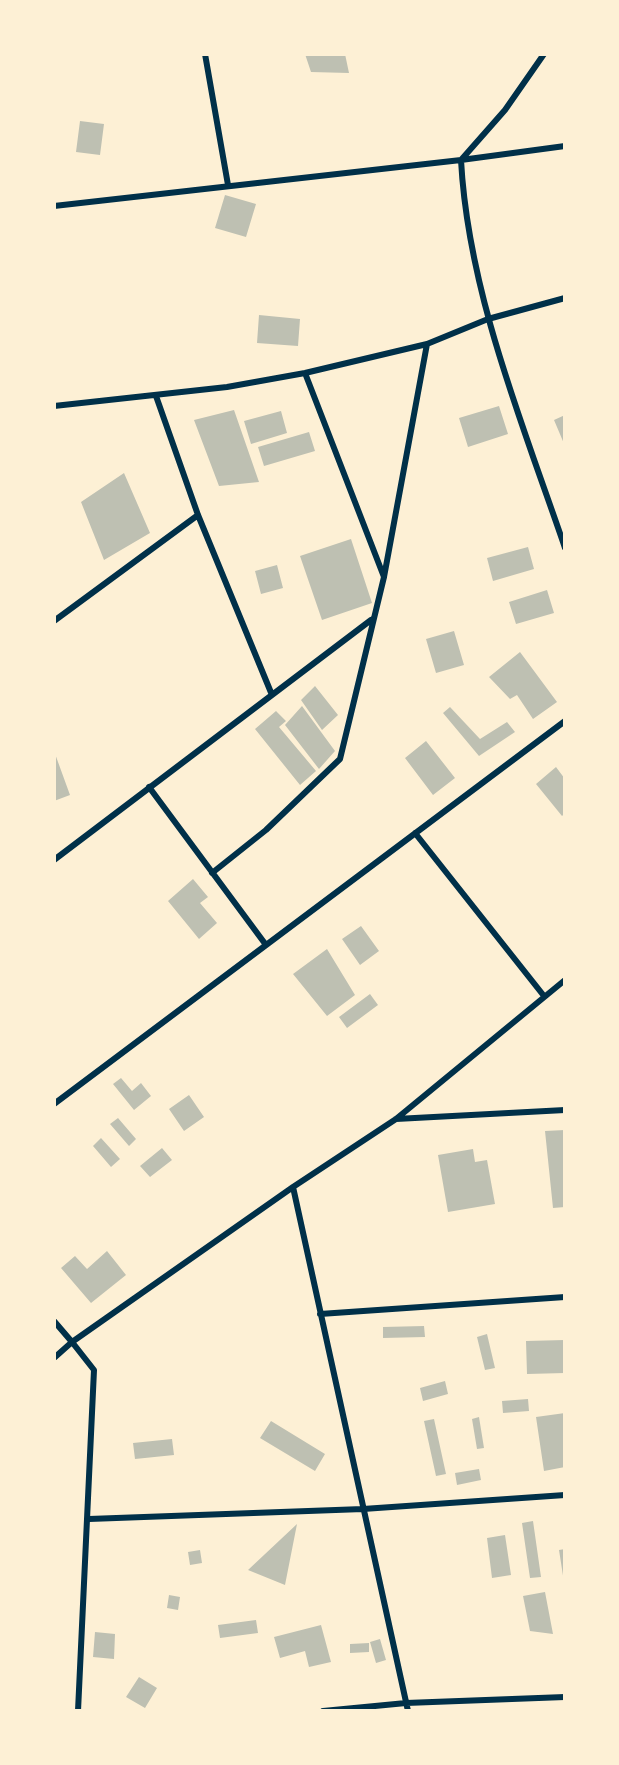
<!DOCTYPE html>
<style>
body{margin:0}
#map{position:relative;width:619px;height:1765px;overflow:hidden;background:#fdf0d5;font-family:"DM Sans",sans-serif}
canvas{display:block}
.frame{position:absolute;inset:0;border:56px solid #fdf0d5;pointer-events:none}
</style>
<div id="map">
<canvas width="619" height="1765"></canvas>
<div class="frame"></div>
</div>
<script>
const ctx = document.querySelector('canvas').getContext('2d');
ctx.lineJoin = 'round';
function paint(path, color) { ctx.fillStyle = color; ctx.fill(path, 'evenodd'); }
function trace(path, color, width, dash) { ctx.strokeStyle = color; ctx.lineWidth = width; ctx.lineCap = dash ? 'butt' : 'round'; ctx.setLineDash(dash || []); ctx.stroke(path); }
const building = new Path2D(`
 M305,54H345L349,73L311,72Z
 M80,121L104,124L100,155L76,152Z
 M225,195L256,204L246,237L215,228Z
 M259,315L300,319L298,346L257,343Z
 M499,406L508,434L468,447L459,418Z
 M234,410L259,482L219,486L194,420Z
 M281,411L287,433L251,444L244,421Z
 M565,415V446L554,420Z
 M309,432L315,451L264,466L258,447Z
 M124,473L150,533L104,560L81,502Z
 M351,539L372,603L322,620L300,556Z
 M528,547L534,569L493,581L487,558Z
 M277,565L283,588L261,594L255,571Z
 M547,590L554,613L516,624L509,602Z
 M454,631L464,665L436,673L426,639Z
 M520,652L557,702L533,719L517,695L510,699L489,677Z
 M315,686L338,715L322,730L301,700Z
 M302,706L335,751L319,769L285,725Z
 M450,707L480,739L507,722L515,732L479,756L443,713Z
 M276,711L286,721L279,727L316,771L300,785L255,729Z
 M426,741L455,778L433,795L405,758Z
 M54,751L70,795L54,801Z
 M556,767L565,779V813L562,816L536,784Z
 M193,879L208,897L200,903L217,923L199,939L168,901Z
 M361,926L379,951L360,965L342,939Z
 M327,949L355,995L327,1016L293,974Z
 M370,994L378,1005L347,1028L339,1017Z
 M121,1078L132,1091L141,1083L151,1096L134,1110L113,1084Z
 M189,1095L204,1117L184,1131L169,1109Z
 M118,1118L136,1139L129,1146L110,1124Z
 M565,1130V1207L553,1208L545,1131Z
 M101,1138L120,1159L111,1167L93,1146Z
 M162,1148L172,1160L150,1177L140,1166Z
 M473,1149L475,1162L487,1160L495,1204L448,1212L438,1155Z
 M107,1251L126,1275L91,1303L61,1268L75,1256L87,1269Z
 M424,1326L425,1337L383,1338V1327Z
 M487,1334L495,1368L485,1370L477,1337Z
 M565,1340V1373L527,1374L526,1341Z
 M445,1381L448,1394L423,1401L420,1388Z
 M528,1399L529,1411L503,1413L502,1401Z
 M565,1413V1467L544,1471L536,1417Z
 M479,1417L484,1448L477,1449L472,1419Z
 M434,1419L446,1474L436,1476L424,1421Z
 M271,1421L325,1454L315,1471L260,1438Z
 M172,1439L174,1455L135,1459L133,1443Z
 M479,1469L481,1480L457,1485L455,1473Z
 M533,1521L541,1577L530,1578L522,1523Z
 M297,1524L285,1585L248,1570Z
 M505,1535L511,1575L492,1578L487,1538Z
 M565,1549V1581L564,1582L559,1550Z
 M200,1550L202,1563L190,1565L188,1552Z
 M545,1592L553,1634L530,1631L523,1596Z
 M169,1595L180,1597L178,1610L167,1608Z
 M256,1620L258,1633L220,1638L218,1625Z
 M321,1625L331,1662L309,1667L305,1651L280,1658L274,1637Z
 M95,1632L115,1634L114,1659L93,1657Z
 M380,1639L386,1660L376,1663L370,1642Z
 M369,1643V1652L350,1653V1644Z
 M139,1677L157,1688L145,1708L126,1697Z`);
const minor = new Path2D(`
 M205,54L228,185
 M544,54L505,110L461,160C468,292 523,425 565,548
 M54,206L461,160L565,146
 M305,373L384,577
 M156,396L198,515L272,695
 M54,406L227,387L305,373L427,344L488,319L565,298
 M54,621L198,515
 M149,787L266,945
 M415,833L544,996
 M54,860L371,620
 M212,873L266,830L340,759L384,577L427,344
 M54,1104L565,721
 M396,1119L565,1110
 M293,1187L408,1711
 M320,1314L565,1297
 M54,1321L72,1342L293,1187L396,1119L565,980
 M54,1358L72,1342L94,1370L78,1711
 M89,1519L363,1509L565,1495
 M323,1711L406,1703L565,1697`);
paint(building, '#bec0b2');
trace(minor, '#003049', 6);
</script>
